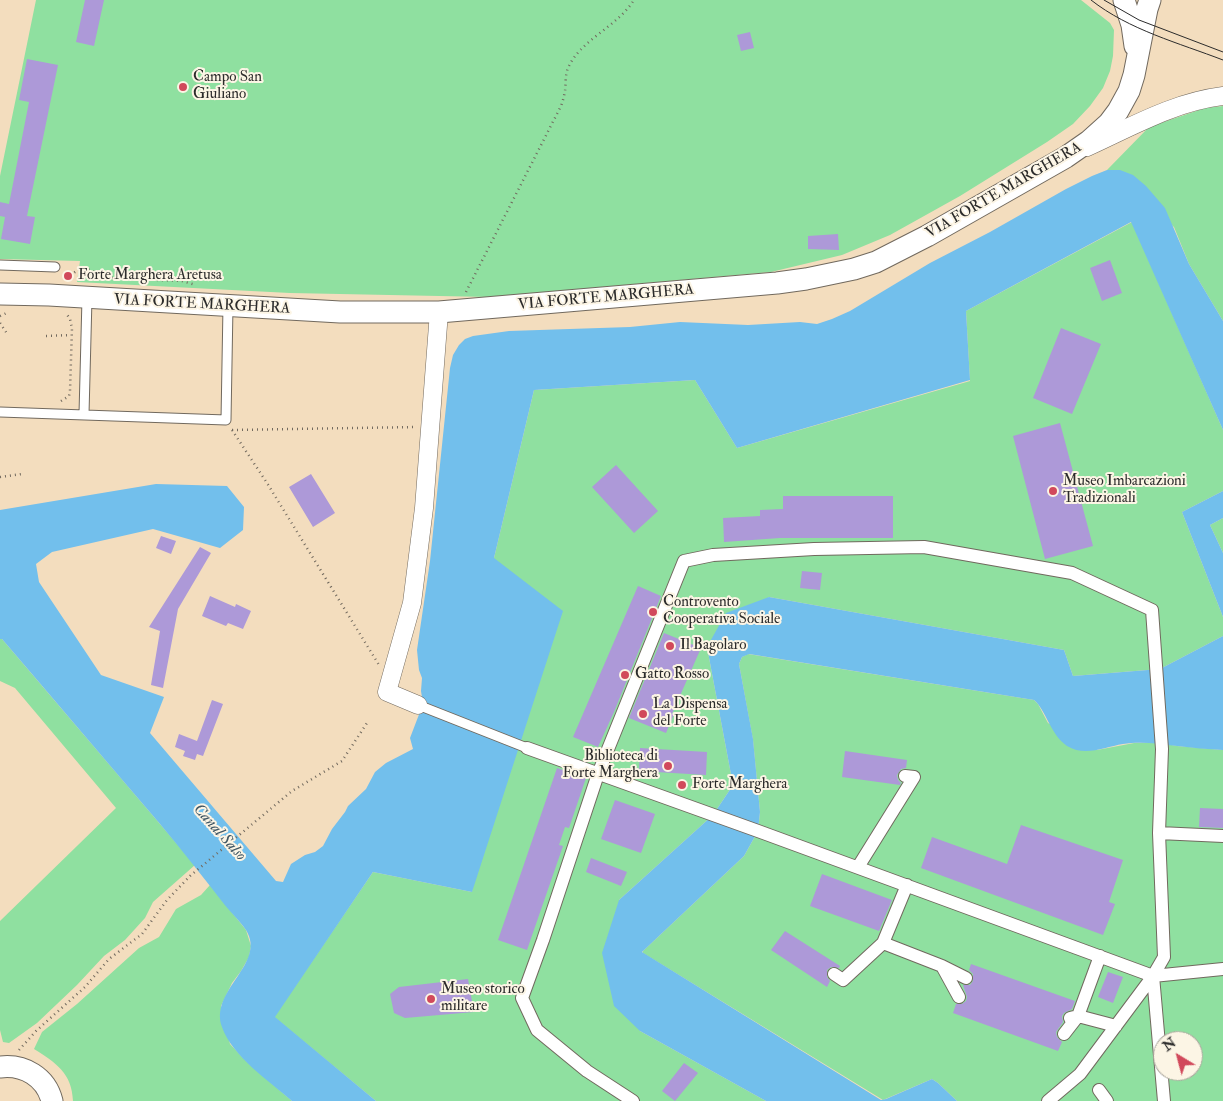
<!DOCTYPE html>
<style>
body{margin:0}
#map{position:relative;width:1223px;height:1101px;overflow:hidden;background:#f3ddbe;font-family:"IM FELL Double Pica",serif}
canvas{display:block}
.north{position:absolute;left:1153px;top:1031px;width:50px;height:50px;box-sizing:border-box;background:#fcf5e5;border:1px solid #a8a49b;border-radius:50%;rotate:323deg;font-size:14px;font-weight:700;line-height:20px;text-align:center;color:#2b2b2b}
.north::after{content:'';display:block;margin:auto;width:18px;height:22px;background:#d1495b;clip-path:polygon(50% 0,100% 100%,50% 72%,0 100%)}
</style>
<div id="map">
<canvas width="1223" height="1101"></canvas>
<div class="north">N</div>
</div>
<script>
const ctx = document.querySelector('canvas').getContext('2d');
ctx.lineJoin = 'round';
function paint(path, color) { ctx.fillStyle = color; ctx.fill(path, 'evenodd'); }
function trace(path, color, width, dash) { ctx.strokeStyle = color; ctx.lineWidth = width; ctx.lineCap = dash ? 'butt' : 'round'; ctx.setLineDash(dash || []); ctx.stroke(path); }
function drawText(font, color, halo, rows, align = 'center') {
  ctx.font = font + ' "IM FELL Double Pica",serif'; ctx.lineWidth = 4; ctx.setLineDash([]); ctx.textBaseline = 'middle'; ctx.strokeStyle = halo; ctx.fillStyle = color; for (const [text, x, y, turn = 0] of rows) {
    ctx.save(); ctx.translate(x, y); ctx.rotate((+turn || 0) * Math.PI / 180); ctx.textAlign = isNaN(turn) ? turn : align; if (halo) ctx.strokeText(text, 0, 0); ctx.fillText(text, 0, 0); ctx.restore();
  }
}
const green = new Path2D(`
 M36,0H1081L1110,23L1114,30L1113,56L1110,71L1103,88L1090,106L1073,124L1047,142L960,196L890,235L842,255L771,272L489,297L290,293L77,282L80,261L0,259V176Z
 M1223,106V321L1189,264L1174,227L1107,170L1149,127L1205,108Z
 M1132,222L1223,430V491L1182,512L1223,617V636L1160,669L1073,676L1064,650L769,597L707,647L733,785L713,815L619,900L640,1031L766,1101H376L274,1017L373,872L472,892L494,558L534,390L695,380L737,448L970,381L966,311Z
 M1223,518V553L1210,525Z
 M0,639H2L195,865L153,902L145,918L125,940L104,956L77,985L37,1023L9,1043L3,1042L0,1030V921L116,808L15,688L0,681Z
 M748,654L1034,700L1038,704L1048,723L1097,750L1134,743H1161L1177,746L1223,750V1101H957L938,1083L932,1079L883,1100L643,953V951L744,856L758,831L760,812L753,740L739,664L742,657ZM1163,1041H1193V1071H1163Z
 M210,885L246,930L251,946L249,957L241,971L232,983L221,1006L230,1044L247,1062L292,1101H73C72,1073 56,1063 34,1049L42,1032L77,1004L139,948L159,937L176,909L201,895Z`);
const water = new Path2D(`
 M1107,170H1120L1133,175L1146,186L1165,208L1189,264L1223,321V430L1131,222L966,311L970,380L737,448L695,380L534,390L494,558L563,611L472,892L373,872L275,1017L376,1101H292C269,1081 232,1056 222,1027C209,990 267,964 246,930C240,921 231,913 224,904C203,877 182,850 160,824C107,762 55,701 2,639H0V510L156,484L227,486L244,507L243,530L220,548L153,529L52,552L36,564L39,582L101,675L164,697L150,733L276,881L283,882L291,864L305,855L315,852L323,846L332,829L345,812L348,806L366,789L375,772L386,763L413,749L410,738L423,704L421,691L422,678L419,670L417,650L430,561L450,368L453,355L459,345L465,339L473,336L509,331L630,327L680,322L748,325L800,322L817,324L832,319L850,311L930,263L990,232L1066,189L1092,176Z
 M1223,491V518L1210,525L1223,553V617L1182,512Z
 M769,597L1064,650L1073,676L1160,669L1223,636V750C1208,749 1192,748 1177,746C1160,744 1141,741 1123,744C1105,747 1085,757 1067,746C1050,734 1046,710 1034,700L749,654L742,657L739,664L753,739L760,812L758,831L744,856L642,952L881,1100L886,1099L932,1079L938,1083L957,1101H766L640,1031L614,1006L602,953L619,900L713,815L733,785L707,647L726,613Z`);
const building = new Path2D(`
 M85,0H104L94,46L76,42Z
 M750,32L754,48L741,51L737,35Z
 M27,59L58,65L27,216L35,217L30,244L1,239L5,217L0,216V202L9,204L29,102L19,100Z
 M838,234L839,250L808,249V236Z
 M1110,260L1122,293L1102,301L1090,268Z
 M1061,328L1101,344L1072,414L1033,398Z
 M1060,423L1093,546L1045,559L1013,436Z
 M616,465L658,511L634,533L592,487Z
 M311,474L335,513L313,527L289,487Z
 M783,496H893V538H780L724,542L723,518L760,516V510L783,509Z
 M161,536L176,541L171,554L156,548Z
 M200,547L211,553L178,609L163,688L151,685L160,631L149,627Z
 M802,571L822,573L820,590L800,588Z
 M638,586L661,596L614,712L598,747L573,737Z
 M210,596L235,607L236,604L251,611L243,629L228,623L226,626L202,616Z
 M664,633L701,648L672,714H674L666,733L629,718Z
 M212,700L223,704L203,756L197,754L195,760L183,756L185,751L175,747L179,734L197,741Z
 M640,748L707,752L706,775L639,771Z
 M845,751L907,760L906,768L901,769L897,775L898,780L901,783L900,785L842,777Z
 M557,768L586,778L569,828L565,827L559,845L563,846L527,950L498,940Z
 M615,800L655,814L641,853L601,839Z
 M1200,808L1223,809V828L1199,827Z
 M1021,825L1123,860L1109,902L1115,904L1103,935L921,868L932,837L1007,864Z
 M591,858L627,872L621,886L586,872Z
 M822,874L892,900L879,931L810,906Z
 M785,931L840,966L839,968L831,967L827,970V977L830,981L827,987L771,950Z
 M971,964L1075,1001L1072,1009L1064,1013L1062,1016L1063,1022L1056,1032L1057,1037L1062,1042L1058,1051L953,1013L956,1004H962L966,1001L967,997L963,985H970L973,981V974L969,970Z
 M1108,972L1123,977L1113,1003L1098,997Z
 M468,979L474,1012L405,1018L394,1013L390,994L399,987Z
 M684,1063L698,1073L675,1101L662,1091Z`);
const path = new Path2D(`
 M66,278L78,270L87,269L112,278L182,281L196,285
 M466,292L561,106C563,101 564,96 565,91C566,84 565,75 568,68C580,40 617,27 634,0
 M0,316L9,312
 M0,323L8,335
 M46,336L71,335
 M61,401L69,396L70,391L72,328L70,319L66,313
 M232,430L267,483L379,665
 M232,430L416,427
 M0,477L22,474
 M19,1050L36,1031L85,987L109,959L142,934L167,900L190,876L292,791L342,761L367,723`);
const service = new Path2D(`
 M0,265L55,267
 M0,412L226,420L228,306
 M84,414L87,298
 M418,705L527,748`);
const pedestrian = new Path2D(`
 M527,748L758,831L1153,976L1223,969
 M1159,833L1223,836
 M858,867L914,777L905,776
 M907,885L883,943L942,966L966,978
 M942,966L959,997
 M834,974L843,980L883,943
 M1153,976L1164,1101
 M1070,1018L1078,1016L1100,956
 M1064,1034L1078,1016L1116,1026
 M1099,1090L1107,1101
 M633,1101L587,1071L537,1030L522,998L543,940L598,774L684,561L713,555L814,549L924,547L1072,573L1152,610L1162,749L1159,833L1164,957L1153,976L1080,1074L1048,1101`);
const minor = new Path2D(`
 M1087,147C1131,127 1174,102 1223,96
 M418,705L387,692L412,603L424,508L439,312`);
const tertiary = new Path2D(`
 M1124,0L1132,25L1135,46
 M0,294L49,295L340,312H439L777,283L806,279L854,269L876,262L927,236L1066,157L1089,141L1109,123L1118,111L1129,91L1134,75L1147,9L1150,0
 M0,1067C24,1064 46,1077 52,1101`);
const tram = new Path2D(`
 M1091,0C1129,30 1179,43 1223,60
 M1104,0L1139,20L1223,52`);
const markers = [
 [183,87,5,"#d1495b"],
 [68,276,5,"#d1495b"],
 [1053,491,5,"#d1495b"],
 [653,612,5,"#d1495b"],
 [670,646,5,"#d1495b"],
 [625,675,5,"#d1495b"],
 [643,714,5,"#d1495b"],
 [668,766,5,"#d1495b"],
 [682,785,5,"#d1495b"],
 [431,999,5,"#d1495b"]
];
const poiNames = [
 ["Campo San",193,78],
 ["Giuliano",193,95],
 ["Forte Marghera Aretusa",78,276],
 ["Museo Imbarcazioni",1063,482],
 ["Tradizionali",1063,499],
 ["Controvento",663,603],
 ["Cooperativa Sociale",663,620],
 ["Il Bagolaro",680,646],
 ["Gatto Rosso",635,675],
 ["La Dispensa",653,705],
 ["del Forte",653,722],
 ["Biblioteca di",658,757,"right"],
 ["Forte Marghera",658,774,"right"],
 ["Forte Marghera",692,785],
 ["Museo storico",441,990],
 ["militare",441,1007]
];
const streetNames = [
 ["VIA FORTE MARGHERA",1004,191,-30],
 ["VIA FORTE MARGHERA",606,298,-5],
 ["VIA FORTE MARGHERA",202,305,3]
];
const waterNames = [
 ["Canal Salso",219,833,48]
];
paint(green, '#8fe0a0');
paint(water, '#72bfec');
paint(building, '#ad99d8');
trace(service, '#71695e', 11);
trace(pedestrian, '#71695e', 14);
trace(minor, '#71695e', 19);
trace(tertiary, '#71695e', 23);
trace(path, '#71695e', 2.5, [1, 4]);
trace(service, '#fff', 9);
trace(pedestrian, '#fff', 12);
trace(minor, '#fff', 18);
trace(tertiary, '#fff', 21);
trace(tram, '#2b2b2b', 1);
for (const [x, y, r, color] of markers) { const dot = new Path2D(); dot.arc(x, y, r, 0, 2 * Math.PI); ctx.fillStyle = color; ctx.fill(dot); trace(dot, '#fcf5e5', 2); }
drawText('15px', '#2b2b2b', '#fcf5e5', poiNames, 'left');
drawText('15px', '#2b2b2b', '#fcf5e5', streetNames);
drawText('italic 16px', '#405765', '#fcf5e5', waterNames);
</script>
